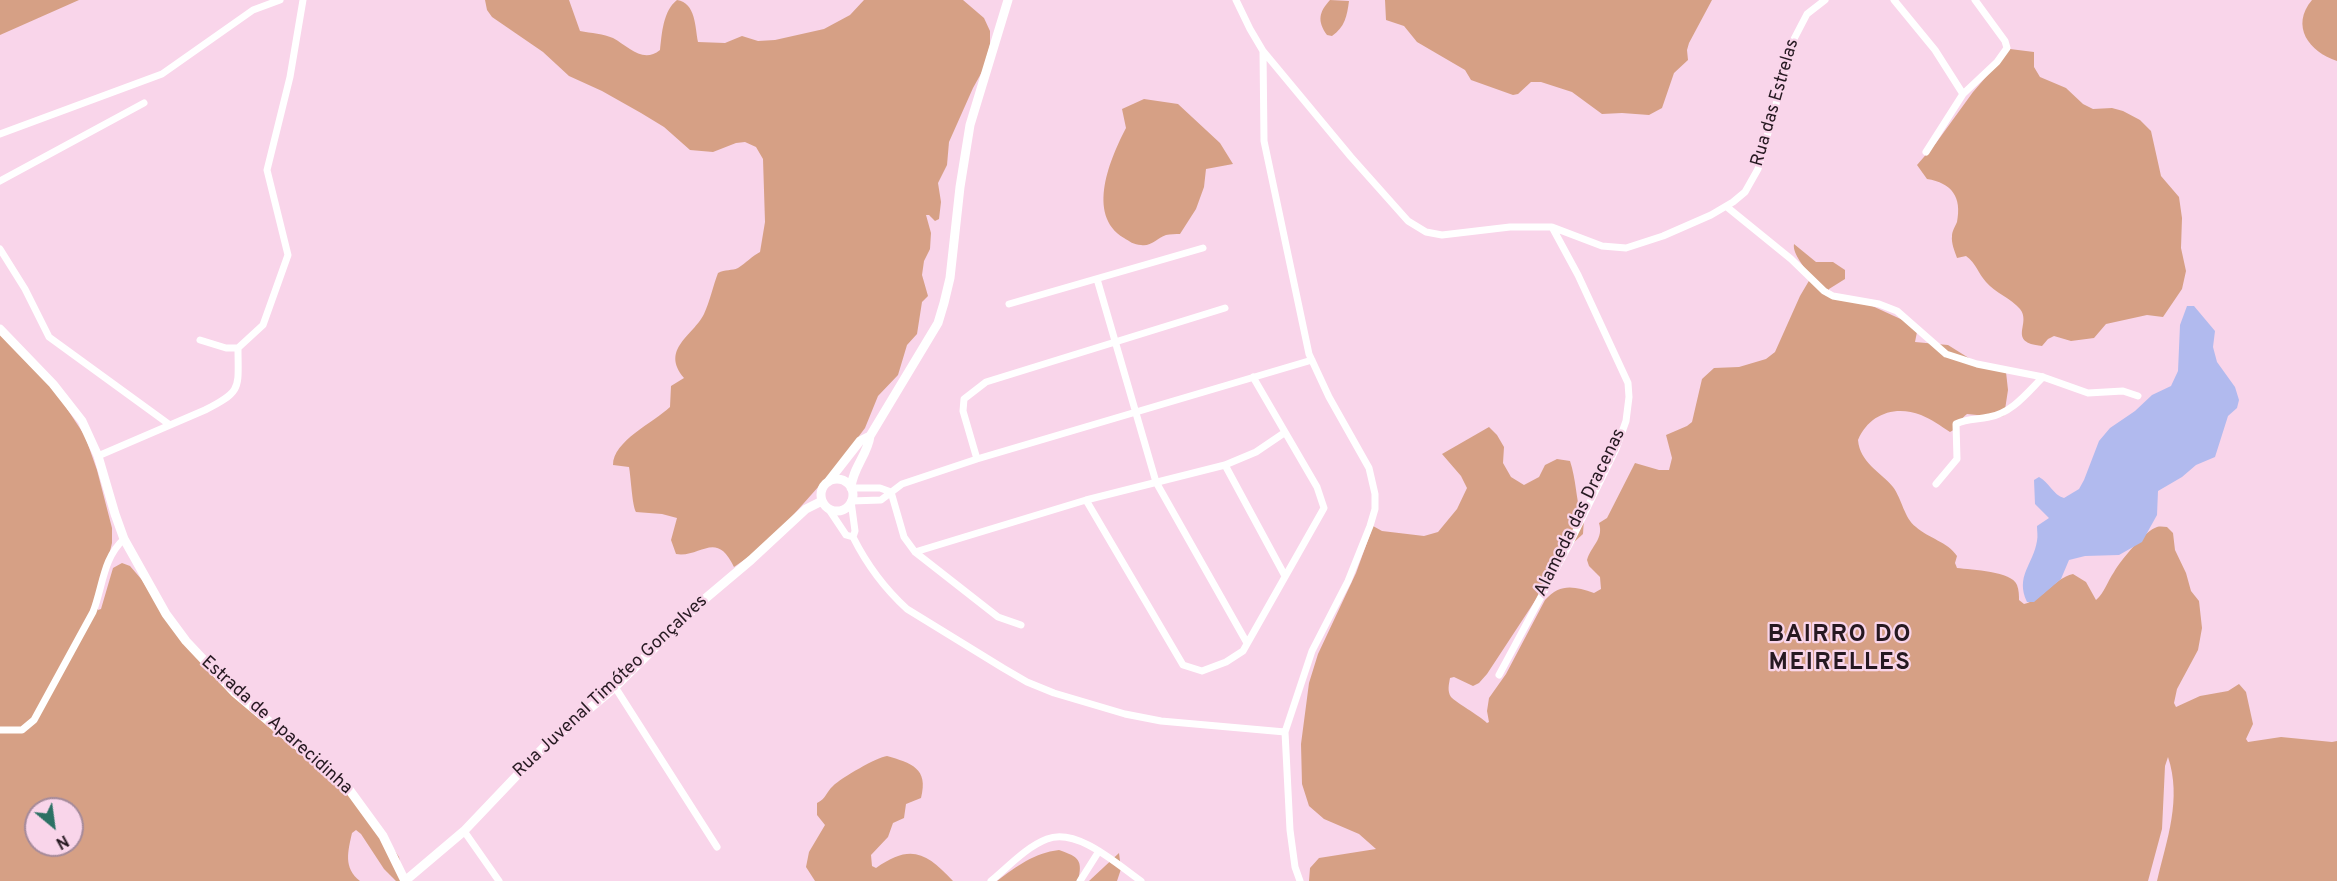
<!DOCTYPE html>
<meta charset="utf-8">
<style>
body{margin:0}
#map{position:relative;width:2337px;height:881px;overflow:hidden;background:#f9d5ea;font-family:Overpass,sans-serif}
canvas{display:block}
.north{position:absolute;left:24px;top:797px;width:60px;height:60px;box-sizing:border-box;background:#f9d5ea;border:2px solid #a58a9a;border-radius:50%;rotate:151deg;font-size:16px;font-weight:700;line-height:24px;text-align:center;color:#261921}
.north::after{content:'';display:block;margin:auto;width:21px;height:27px;background:#2c7164;clip-path:polygon(50% 0,100% 100%,50% 72%,0 100%)}
</style>
<div id="map">
<canvas width="2337" height="881"></canvas>
<div class="north">N</div>
</div>
<script>
const ctx = document.querySelector('canvas').getContext('2d');
ctx.lineJoin = 'round';
function paint(path, color) { ctx.fillStyle = color; ctx.fill(path, 'evenodd'); }
function trace(path, color, width, dash) { ctx.strokeStyle = color; ctx.lineWidth = width; ctx.lineCap = dash ? 'butt' : 'round'; ctx.setLineDash(dash || []); ctx.stroke(path); }
function drawText(font, color, halo, rows, align = 'center') {
  ctx.font = font + ' Overpass,sans-serif'; ctx.lineWidth = 4.5; ctx.setLineDash([]); ctx.textBaseline = 'middle'; ctx.strokeStyle = halo; ctx.fillStyle = color; for (const [text, x, y, turn = 0] of rows) {
    ctx.save(); ctx.translate(x, y); ctx.rotate((+turn || 0) * Math.PI / 180); ctx.textAlign = isNaN(turn) ? turn : align; if (halo) ctx.strokeText(text, 0, 0); ctx.fillText(text, 0, 0); ctx.restore();
  }
}
const forest = new Path2D(`
 M0,0H79L0,35Z
 M485,0H569L580,31C591,33 604,34 613,38C629,47 643,64 660,50C662,33 663,11 677,0C696,3 695,27 698,42L725,43L742,36L758,41L775,40L824,29L850,15L864,0H963L984,18L990,31V45L983,70L973,88L949,142L947,165L938,183L941,202L939,219L935,221L929,215H926L931,233L930,249L924,261L922,275L928,296L922,302L917,334L907,345L898,375L878,396L865,428L835,468L780,530L757,551L734,567C716,529 701,558 676,554L671,540L677,518L662,514L636,512C632,505 631,478 629,467L613,465C613,441 653,423 670,407L671,386L684,378C660,349 693,336 704,314C710,301 713,286 718,273C725,269 732,271 738,268C746,263 752,256 760,252L765,222L763,159L756,147L745,142L736,143L713,152L690,150L664,127L641,113L602,91L569,76L543,52L492,17L487,10Z
 M1330,0L1349,1C1347,16 1345,27 1332,36L1327,35C1317,21 1319,12 1330,0Z
 M1385,0H1712L1689,43L1687,50L1688,60L1674,73L1662,108L1649,115L1622,113L1602,114L1572,92L1541,82H1531L1518,94L1513,95L1471,80L1465,70L1417,42L1404,26L1386,20Z
 M2312,0H2337V61C2309,52 2290,26 2312,0Z
 M2010,49L2034,52V67L2040,77L2066,88L2083,104L2093,109L2112,108L2123,111L2140,120L2151,131L2161,176L2179,197L2182,218L2181,248L2186,271L2182,289L2163,317L2147,315L2106,324L2094,338L2071,341L2054,336L2048,339L2042,346C2006,342 2032,324 2020,309C2011,298 1995,293 1986,282C1978,273 1976,263 1966,256L1957,258C1955,252 1951,243 1952,236C1952,231 1955,227 1957,222C1962,197 1952,183 1927,179L1917,165L1936,143L1973,92Z
 M1144,99L1178,104L1220,143L1233,164L1206,169L1204,187L1196,209L1180,234C1176,234 1170,234 1166,235C1157,238 1151,247 1141,245C1134,245 1129,241 1124,238C1085,215 1111,157 1126,128L1122,109Z
 M1794,244L1816,262H1833L1845,270V279L1829,289V292L1857,299L1918,327L1915,342L1948,345L1972,360L2006,372L2008,390L2004,416L1997,417L1967,414C1960,419 1958,429 1950,432C1941,426 1931,419 1921,415C1895,405 1869,414 1858,440C1860,463 1880,471 1893,487C1902,499 1904,518 1916,527C1928,538 1948,542 1957,556L1955,563L1957,568C1972,570 2012,571 2017,585C2019,590 2019,596 2019,600L2024,604C2044,599 2053,579 2073,574L2086,582L2096,600C2105,592 2107,582 2114,572C2120,561 2146,530 2157,527C2161,526 2164,527 2167,527L2173,533L2175,550L2186,573L2191,591L2199,601L2202,628L2198,650L2177,689L2174,703L2176,707L2200,696L2228,691L2239,684L2246,692L2253,724L2246,739L2248,742L2281,737L2332,742L2337,741V881H2157C2167,839 2182,799 2168,757L2165,766L2162,829L2148,881H1309L1310,868L1319,858L1376,849L1359,834L1324,819L1309,806L1302,784L1301,744L1309,683L1318,654L1356,573L1373,526L1382,531L1424,536L1438,532L1457,509L1467,488L1461,476L1442,454L1489,427L1497,435L1504,447L1503,463L1511,477L1524,485L1539,477L1545,465L1557,459L1570,461C1576,479 1576,498 1581,516L1584,518L1583,534L1573,543L1487,674L1479,683L1473,686L1454,677L1450,678C1449,684 1447,691 1451,697C1454,701 1480,716 1487,723L1489,722L1487,711L1489,698L1506,674L1545,600C1560,583 1574,586 1594,593L1601,589L1600,577L1589,566L1587,560C1591,546 1604,539 1599,523L1607,518L1635,463L1659,470H1669L1672,458L1666,435L1687,426L1692,422L1702,379L1714,368L1739,367L1766,359L1775,352L1800,296L1810,279C1807,268 1792,255 1794,244Z
 M0,329L54,389L85,436L97,470L112,528V543L98,601V610L101,609L113,568L122,563L130,566L142,580L173,630L268,720L282,726L293,742L356,794L399,857L404,881H396L384,869L361,834L356,830L352,833C348,851 343,868 360,881H0ZM36,809H72V845H36Z
 M887,756C911,763 929,768 921,798L906,804L904,818L893,823L888,837L871,855L872,866L876,868C911,843 927,853 953,881H815L806,867L809,852L825,825L817,815V803C826,799 826,792 833,786C841,778 877,757 887,756Z
 M1059,850C1079,857 1083,860 1078,881H997C1017,866 1034,853 1059,850Z
 M1119,853L1121,869L1117,881H1089Z`);
const water = new Path2D(`
 M2187,306H2194L2215,331L2213,347L2217,362L2235,387L2239,400L2237,408L2228,416L2215,457L2196,465L2182,477L2158,491L2157,515L2142,542L2119,555L2085,556L2069,560L2061,579L2034,602H2027C2015,576 2033,565 2037,541C2038,536 2037,531 2037,526L2049,518L2035,504L2034,480L2039,477C2049,482 2053,495 2064,498L2079,489L2084,480L2099,441L2110,428L2135,411L2152,395L2171,386L2178,371L2180,325Z`);
const street = new Path2D(`
 M1236,0L1250,29L1263,51L1264,141L1309,354L1329,397L1369,468L1375,494V509L1370,526L1348,581L1312,651L1285,732L1290,830L1295,867L1300,881
 M1894,0L1935,50L1963,94
 M1263,51L1351,157L1408,221L1426,232L1442,235L1510,227H1552L1578,275L1628,383L1629,397L1626,421L1616,449L1570,543L1499,675
 M0,134L162,74L253,10L280,0
 M1926,152L1963,94L1997,62L2007,48L2005,41L1975,0
 M0,181L144,103
 M1727,207L1791,259L1824,291L1833,296L1879,304L1897,311L1946,354L1977,364L2043,377L2088,393L2123,391L2138,396
 M1552,227L1602,246L1626,248L1663,236L1711,215L1733,202L1745,192L1758,169L1794,39L1807,14L1825,0
 M0,249L25,289L49,337L170,425
 M1097,279L1156,482L1247,643
 M1009,304L1203,248
 M200,340L226,348H238
 M98,456L205,410C243,391 238,388 238,348L263,325L288,255L267,170L290,77L303,0
 M977,459L963,411L964,399L986,382L1225,308
 M1225,465L1285,576
 M1936,484L1957,459L1956,424C1968,418 1977,420 1989,417C2012,413 2027,393 2043,377
 M851,488H880L891,492
 M891,492L904,537L915,552L998,617L1021,625
 M1086,500L1183,665L1202,671L1226,662L1243,651L1324,508L1317,487L1253,377
 M828,508L846,535L853,537
 M915,552L1086,500L1225,465L1256,452L1284,433
 M615,687L717,847
 M0,730H22L34,720L93,612C103,586 103,558 124,539
 M1285,732L1161,721L1125,714L1054,693L1027,682L1003,668L907,609C884,588 867,565 853,537L855,531L851,501L881,500L902,484L977,459L1312,360
 M464,831L499,881
 M991,881C1008,867 1026,847 1047,839C1077,827 1118,865 1141,881
 M1080,881L1099,851`);
const secondary = new Path2D(`
 M0,329L53,384L82,421L98,456L115,514L124,539L166,614L186,641L234,692L348,788L383,836L405,881L464,831L543,748L615,687L700,603L751,560L806,509L822,501
 M821 495a16 16 0 1 1 32 0a16 16 0 1 1-32 0Z
 M828,482L860,441L870,436
 M851,488C852,469 868,454 870,436L938,323L944,303L950,278L960,187L970,125L1008,0`);
const streetNames = [
 ["Rua das Estrelas",1776,103,-74],
 ["Alameda das Dracenas",1581,513,-64],
 ["Rua Juvenal Timóteo Gonçalves",611,687,-43],
 ["Estrada de Aparecidinha",276,726,42]
];
const districtNames = [
 ["BAIRRO DO",1840,636],
 ["MEIRELLES",1840,664]
];
paint(forest, '#d6a085');
paint(water, '#b1baee');
trace(street, '#fff', 7);
trace(secondary, '#fff', 9);
drawText('18px', '#261921', '#f9d5ea', streetNames);
ctx.letterSpacing = '1.5px';
drawText('bold 24px', '#261921', '#f9d5ea', districtNames);
ctx.letterSpacing = '0px';
</script>
